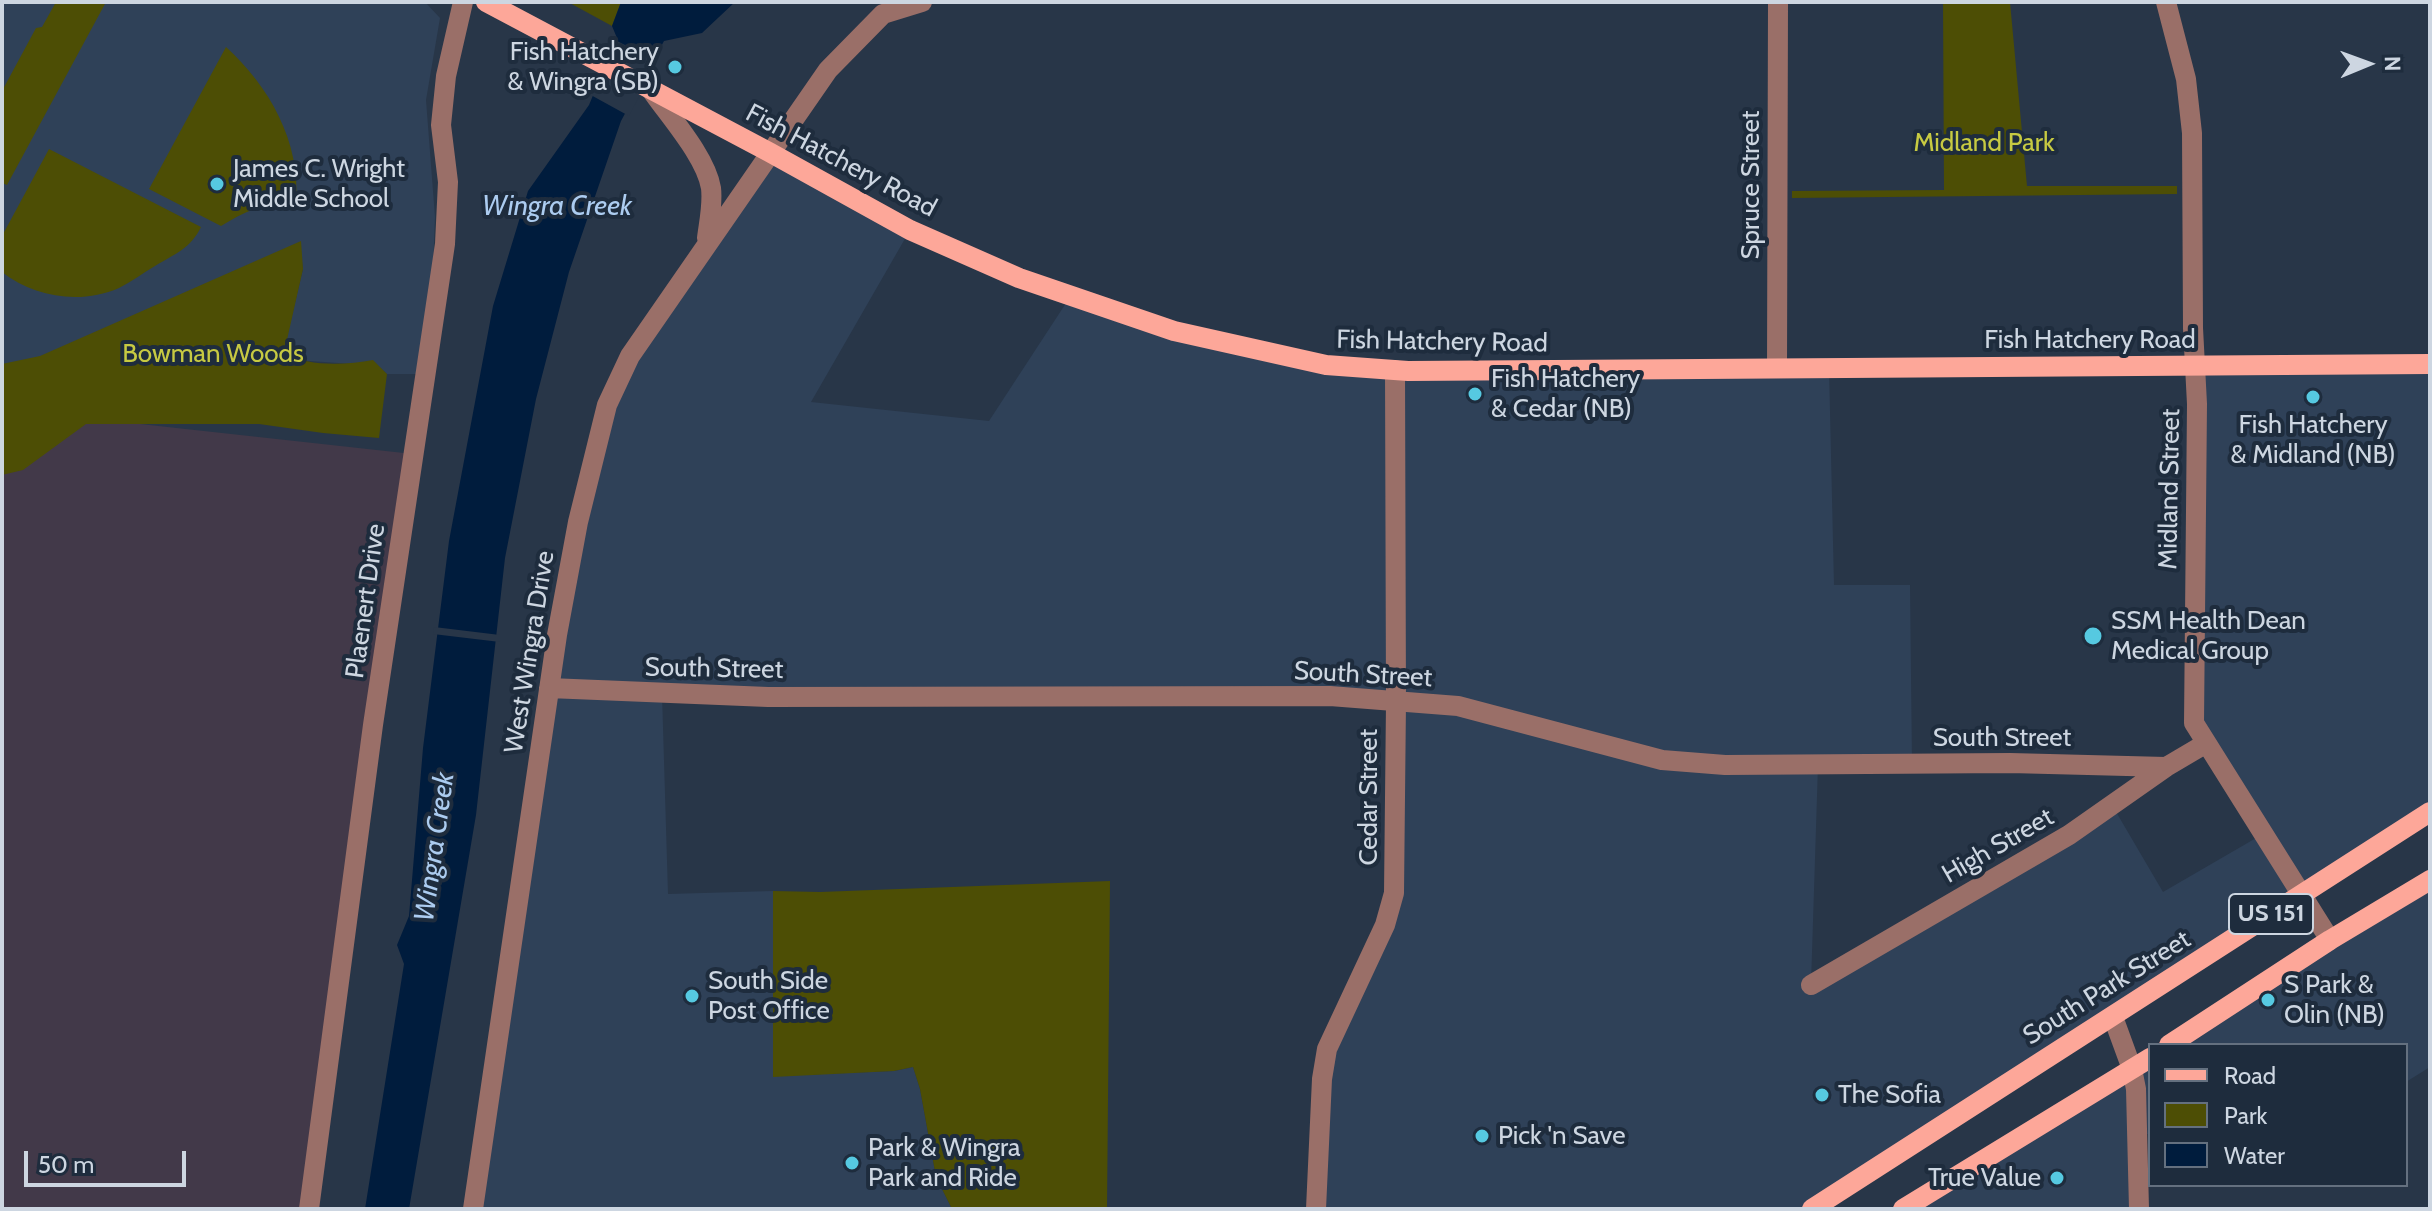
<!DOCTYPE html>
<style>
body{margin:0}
#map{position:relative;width:2432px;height:1211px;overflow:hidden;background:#283648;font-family:Cabin,sans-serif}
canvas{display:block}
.frame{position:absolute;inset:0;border:4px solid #cdd6e1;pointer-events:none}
.legend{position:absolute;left:2148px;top:1043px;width:260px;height:144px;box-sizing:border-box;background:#1e2c3d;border:2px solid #64707f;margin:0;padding:10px 14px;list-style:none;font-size:24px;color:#cdd6e1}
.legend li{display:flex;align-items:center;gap:16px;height:40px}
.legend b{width:40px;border:2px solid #64707f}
.north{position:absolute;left:2328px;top:24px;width:80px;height:80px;-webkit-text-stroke:6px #1e2c3d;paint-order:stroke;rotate:89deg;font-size:22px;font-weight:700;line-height:32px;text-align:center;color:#cdd6e1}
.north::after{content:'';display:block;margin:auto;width:28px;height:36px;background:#cdd6e1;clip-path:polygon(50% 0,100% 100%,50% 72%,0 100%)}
.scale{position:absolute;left:24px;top:1151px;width:162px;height:36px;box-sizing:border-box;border:4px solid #cdd6e1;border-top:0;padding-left:10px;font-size:24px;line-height:28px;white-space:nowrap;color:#cdd6e1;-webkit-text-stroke:6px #1e2c3d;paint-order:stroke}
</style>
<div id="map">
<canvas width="2432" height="1211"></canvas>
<div class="frame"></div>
<ul class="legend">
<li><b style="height:10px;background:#fda799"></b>Road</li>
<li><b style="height:22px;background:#4d4e05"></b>Park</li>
<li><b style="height:22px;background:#001c3d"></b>Water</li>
</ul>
<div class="north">N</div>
<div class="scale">50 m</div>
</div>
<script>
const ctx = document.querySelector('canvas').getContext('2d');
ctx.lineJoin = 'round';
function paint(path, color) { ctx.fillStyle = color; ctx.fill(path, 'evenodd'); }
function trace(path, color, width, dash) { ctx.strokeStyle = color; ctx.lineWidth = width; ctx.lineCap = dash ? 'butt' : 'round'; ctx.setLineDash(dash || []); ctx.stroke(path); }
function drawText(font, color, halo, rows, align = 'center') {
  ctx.font = font + ' Cabin,sans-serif'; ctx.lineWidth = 8; ctx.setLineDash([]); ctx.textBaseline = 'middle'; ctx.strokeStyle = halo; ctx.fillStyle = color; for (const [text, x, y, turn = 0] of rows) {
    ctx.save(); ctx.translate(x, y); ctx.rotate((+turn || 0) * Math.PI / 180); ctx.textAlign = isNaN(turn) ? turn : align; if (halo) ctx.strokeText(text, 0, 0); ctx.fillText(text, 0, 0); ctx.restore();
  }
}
const built = new Path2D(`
 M2,2H425L440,18L426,100L435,217L433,269L416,374H387L373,361L352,364L296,360L283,353L303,269L301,255L2,393Z
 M769,152L910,230L811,402L989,421L1070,297L1303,361L1829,368L1834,585H1910L1912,764L1818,765L1811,984L2112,805L2163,892L2263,834L2194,723L2195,365L2430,364V815L1813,1209H1316L1322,1089L1385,925L1396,703L662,694L668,894L773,891V1076L894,1071L913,1067L920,1089L936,1177L952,1209H473L557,635L607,405Z
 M2430,880V1067L2406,1082V1045H2170Z
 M2150,1058V1134H2140L2139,1209H1903Z`);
const industrial = new Path2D(`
 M31,412L413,454L309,1209H2V424Z`);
const green = new Path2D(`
 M56,2H106L7,185L2,183V91L36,28L42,27Z
 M568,2H621L612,26Z
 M1943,2H2010L2027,186H2177V194L1792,198V191L1944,190Z
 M226,47C269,86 301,142 296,202C267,201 245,211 221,226L149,189Z
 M49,149L201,227C191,248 175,254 155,266C143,273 131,282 119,288C80,305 34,297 2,272V236Z
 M301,241L303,269L284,353C308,367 346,365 373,360L387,374L379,438L323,433L259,424H86L23,470L2,475V364L40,356Z
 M1110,881L1107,1209H952L936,1177L920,1089L913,1067L894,1071L773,1077V891L820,892Z`);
const water = new Path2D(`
 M621,2H735L702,33L664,41L621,121L569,272L536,399L505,558L476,815L409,1209H365L404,964L397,945L409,916L423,748L449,541L493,306L528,191L589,105L617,38L612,26Z`);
const pier = new Path2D(`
 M613,39L657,61L629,116L589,94Z
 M434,627L500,635V642L433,634Z`);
const minor = new Path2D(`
 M2166,2L2186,79L2192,133L2193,328L2197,404L2194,723L2330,940
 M652,91C670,117 706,157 711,188C713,204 709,222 707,238
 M1777,368L1778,2
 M549,688L768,697L1330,696L1458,706L1662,760L1725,765L2010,763L2166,767
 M1811,985L2069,835L2166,767L2205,744
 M2113,1017L2132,1069L2136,1089L2139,1209
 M309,1209L373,725L445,244L448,182L441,125L446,76L463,2
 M473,1209L557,635L578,522L607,405L630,356L828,70L883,14L922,2
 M1316,1209L1322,1079L1327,1049L1385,925L1394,893L1396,702L1395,370`);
const major = new Path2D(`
 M486,2L769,152L910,230L1019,278L1174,331L1326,365L1408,371L2430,364
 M2169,1045L2330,940L2430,880
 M1812,1209L2430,812
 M1903,1209L2150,1058`);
const markers = [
 [675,67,8,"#56c9e1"],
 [217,184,8,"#56c9e1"],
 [1475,394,8,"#56c9e1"],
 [2313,397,8,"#56c9e1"],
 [2093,636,10,"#56c9e1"],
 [692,996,8,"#56c9e1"],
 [2268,1000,8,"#56c9e1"],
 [1822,1095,8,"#56c9e1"],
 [1482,1136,8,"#56c9e1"],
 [852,1163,8,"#56c9e1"],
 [2057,1178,8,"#56c9e1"]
];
const shields = [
 [2271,914,84]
];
const shieldNames = [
 ["US 151",2271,914]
];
const poiNames = [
 ["Fish Hatchery",659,52,"right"],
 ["& Wingra (SB)",659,82,"right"],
 ["James C. Wright",233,169],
 ["Middle School",233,199],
 ["Fish Hatchery",1491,379],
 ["& Cedar (NB)",1491,409],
 ["Fish Hatchery",2313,425,"center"],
 ["& Midland (NB)",2313,455,"center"],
 ["SSM Health Dean",2111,621],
 ["Medical Group",2111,651],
 ["South Side",708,981],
 ["Post Office",708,1011],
 ["S Park &",2284,985],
 ["Olin (NB)",2284,1015],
 ["The Sofia",1838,1095],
 ["Pick 'n Save",1498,1136],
 ["Park & Wingra",868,1148],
 ["Park and Ride",868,1178],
 ["True Value",2041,1178,"right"]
];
const parkNames = [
 ["Midland Park",1984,143],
 ["Bowman Woods",213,354]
];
const streetNames = [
 ["Fish Hatchery Road",841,161,28],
 ["Spruce Street",1751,185,-90],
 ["Fish Hatchery Road",2090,340],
 ["Fish Hatchery Road",1442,342,1],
 ["Midland Street",2170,489,-89],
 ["Plaenert Drive",366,601,-82],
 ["West Wingra Drive",530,652,-81],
 ["South Street",714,669,1],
 ["South Street",1363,675,3],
 ["South Street",2002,738],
 ["Cedar Street",1369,797,-90],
 ["High Street",1998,846,-30],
 ["South Park Street",2107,988,-32]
];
const waterNames = [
 ["Wingra Creek",557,207],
 ["Wingra Creek",435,847,-82]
];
paint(built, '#2f4158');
paint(industrial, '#423949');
paint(green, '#4d4e05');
paint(water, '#001c3d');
paint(pier, '#283648');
trace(minor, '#9a6f68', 20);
trace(major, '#fda799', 20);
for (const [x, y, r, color] of markers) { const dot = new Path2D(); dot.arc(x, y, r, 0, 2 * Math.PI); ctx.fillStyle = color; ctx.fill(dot); trace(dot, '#1e2c3d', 3); }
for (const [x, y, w] of shields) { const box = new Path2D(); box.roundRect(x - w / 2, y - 20, w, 40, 6); ctx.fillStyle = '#1e2c3d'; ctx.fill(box); trace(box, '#cdd6e1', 2); }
drawText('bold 24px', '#cdd6e1', null, shieldNames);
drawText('26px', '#cdd6e1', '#1e2c3d', poiNames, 'left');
drawText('26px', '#c7ca42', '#1e2c3d', parkNames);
drawText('26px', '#cdd6e1', '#1e2c3d', streetNames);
drawText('italic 28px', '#acccf0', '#1e2c3d', waterNames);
</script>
